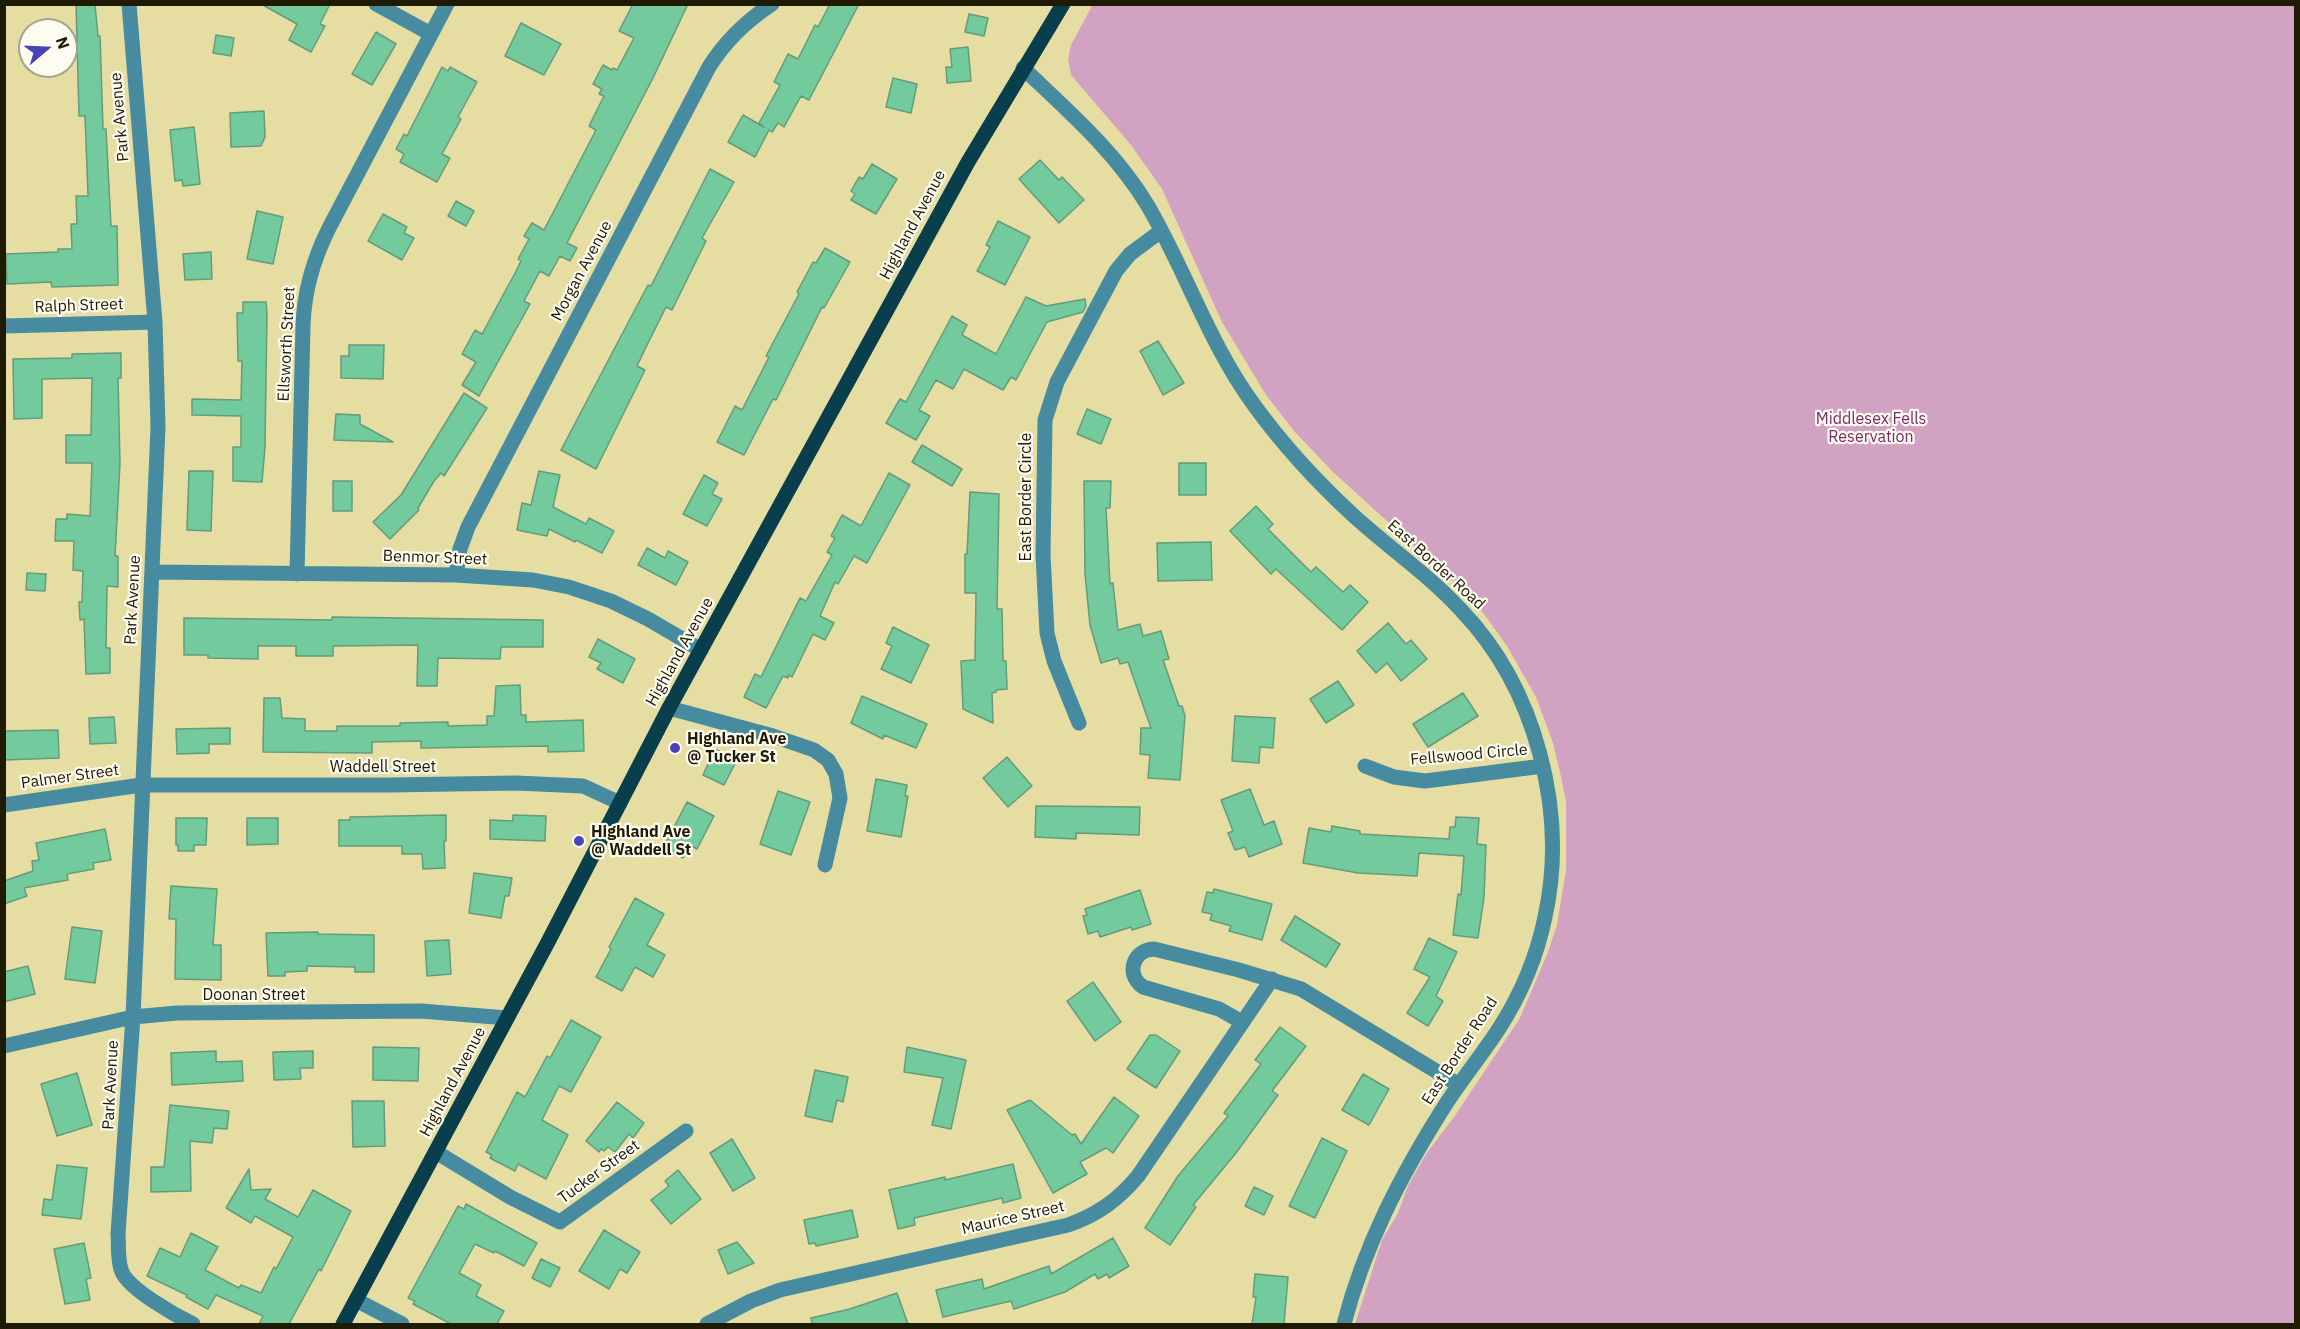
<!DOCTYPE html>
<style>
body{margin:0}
#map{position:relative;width:2300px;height:1329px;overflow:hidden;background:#e6dda3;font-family:"IBM Plex Sans",sans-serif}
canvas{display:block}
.frame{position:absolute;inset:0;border:6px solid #1e1a04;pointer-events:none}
.north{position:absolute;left:18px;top:18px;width:60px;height:60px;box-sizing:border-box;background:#fefcf1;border:2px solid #a4a292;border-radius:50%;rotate:71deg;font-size:16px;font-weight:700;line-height:24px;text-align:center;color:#1e1a04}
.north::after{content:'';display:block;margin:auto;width:21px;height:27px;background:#4942b8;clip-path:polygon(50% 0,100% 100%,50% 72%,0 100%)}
</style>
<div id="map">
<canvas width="2300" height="1329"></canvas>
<div class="frame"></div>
<div class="north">N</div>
</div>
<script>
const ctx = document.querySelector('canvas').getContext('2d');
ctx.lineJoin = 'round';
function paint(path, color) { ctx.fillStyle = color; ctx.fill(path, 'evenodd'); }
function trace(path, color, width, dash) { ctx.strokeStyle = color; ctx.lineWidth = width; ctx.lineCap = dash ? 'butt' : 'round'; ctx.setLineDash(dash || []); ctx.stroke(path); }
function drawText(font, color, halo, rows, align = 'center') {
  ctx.font = font + ' "IBM Plex Sans",sans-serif'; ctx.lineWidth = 4.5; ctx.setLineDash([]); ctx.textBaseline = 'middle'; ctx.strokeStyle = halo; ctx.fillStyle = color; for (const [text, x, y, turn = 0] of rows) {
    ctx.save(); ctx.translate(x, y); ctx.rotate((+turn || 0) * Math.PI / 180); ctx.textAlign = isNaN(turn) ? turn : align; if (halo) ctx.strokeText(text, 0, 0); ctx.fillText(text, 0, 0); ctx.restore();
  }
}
const green = new Path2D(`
 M1093,4L2295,5V1324H1355L1382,1240L1398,1213L1408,1186L1426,1154L1454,1117L1520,1018L1548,952L1557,925L1566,870V801L1560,772L1553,743L1536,697L1507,646L1492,625L1471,597L1334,473L1294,431L1266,395L1222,322L1162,189L1131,145L1071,75L1068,59L1071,45Z`);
const building = new Path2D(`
 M76,4H95L98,36H100L103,129H106L111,226H117L118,285L52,287L51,282L7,284L6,254L58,252V249H72L71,224H77L76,196H88L85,116H79Z
 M261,4H330L320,24L325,26L311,52L289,40L297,24Z
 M633,4H688L653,78L567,243L577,248L570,261L560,256L549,276L540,271L524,301L530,304L479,396L462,385L476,362L462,354L475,330L482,334L514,275L521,261L518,259L529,239L524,236L532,223L544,230L596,130L589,126L604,96L599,94L602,89L593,84L603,65L612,70L613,68L617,70L634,38L619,31Z
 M830,4H859L809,100L801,96L784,127L778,123L772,132L769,130L755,157L728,142L743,115L764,127L759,123L780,85L774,82L788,54L798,59L815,25L818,27Z
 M969,14L988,18L984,36L965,32Z
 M521,23L561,44L544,75L505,56Z
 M376,32L396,44L372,85L352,74Z
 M216,35L234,38L231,56L213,53Z
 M968,47L971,81L947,83L946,67H952L950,49Z
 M442,67L448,71L450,67L477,82L458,117L461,119L442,154L450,158L437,182L400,162L404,154L396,149L404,134L407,136Z
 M893,78L917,84L911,113L886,107Z
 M264,111L265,137L261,146L231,147L230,113Z
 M194,127L200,184L183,186L182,180L175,181L170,130Z
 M1040,160L1059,180L1062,177L1084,200L1059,223L1019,179Z
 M872,164L897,179L876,214L851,200L855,194L851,191L859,177L863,179Z
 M710,169L734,182L702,238L706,241L672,310L666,307L647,345L637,366L645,370L596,469L561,450L648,285L651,286Z
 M456,201L474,211L466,226L448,216Z
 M257,211L283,217L273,264L247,259Z
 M383,214L407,227L404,233L414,238L402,260L368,241Z
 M998,221L1030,237L1005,285L977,271L990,247L986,245Z
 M825,248L850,262L824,308L822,307L776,400L773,399L744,455L717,442L735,406L742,410L769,357L766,356L799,294L797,292L813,262L816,263Z
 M211,252L212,279L185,280L183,254Z
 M1026,297L1046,306L1085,299L1086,306L1083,312L1047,322L1016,380L1011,377L1003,390L964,369L953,389L936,380L919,410L930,416L916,440L886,423L900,399L906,402L952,316L967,325L962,335L996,354Z
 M243,302H266L267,313L265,447L262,482L233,481V447H241V416L192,415V399L241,400L242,361H238L237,313H243Z
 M1158,341L1184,383L1163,395L1140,351Z
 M349,345H384L383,379L341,378V356H349Z
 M121,353V378H118L120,463L115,556H118V587L107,586L106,648H110V673L86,674L84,619L80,620L79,602H82L83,571L73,570L74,541H55L56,519H67V514L90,516L92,463H66V435H91L92,378L42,379V418L14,419L13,359L72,358V354Z
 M464,393L487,408L444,476L441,473L434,481L418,508L419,510L390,539L373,522L401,495Z
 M1087,409L1111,419L1101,444L1077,434Z
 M336,414L360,415V424L393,442L334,440Z
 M922,445L962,469L952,486L912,462Z
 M1179,463H1206V495H1179Z
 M189,471H213L211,531L187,530Z
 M539,471L560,475L553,507L586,524L589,518L614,531L602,553L576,540L575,542L549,529L547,536L517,530L522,503L531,505Z
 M889,473L910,485L867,563L854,556L838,584L835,582L820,616L834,623L825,640L813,634L792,677L789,675L788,678L783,676L766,708L744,697L755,674L761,677L800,598L806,601L832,555L827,552L835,538L831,536L842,515L861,526Z
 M704,475L718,483L712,494L722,499L707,526L683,514Z
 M333,481H352V511H333Z
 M1084,481H1111L1110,508H1106L1110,584L1113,583L1118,630L1140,624L1143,636L1161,631L1169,659L1163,660L1179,706H1182L1185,716L1180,780L1148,778L1150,755L1140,754L1141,728H1151L1128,662L1120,664L1118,658L1101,663L1090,625L1085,574Z
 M970,492L999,494L997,609H1002L1003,661H1006L1007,689L996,690V692L992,693L993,723L963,709L961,661L975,660L976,593H965V554H967Z
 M1256,506L1273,524L1268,529L1311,572L1316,567L1343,592L1350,585L1368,602L1342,630L1276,569L1271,574L1230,531Z
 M1211,542L1212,580L1158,581L1157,543Z
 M647,548L665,558L668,551L688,562L676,585L638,565Z
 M27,573L46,574L45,591L26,590Z
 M332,617L543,620V647H501L500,659L438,658L437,686H417L418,645L333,646V656H296V646H258V659L208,658V655H184V618L332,620Z
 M1388,623L1406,644L1411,640L1427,659L1401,681L1387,663L1376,673L1357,651Z
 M893,627L929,645L911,683L881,669L892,646L886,643Z
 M598,639L635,659L623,683L597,669L601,663L589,657Z
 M1338,681L1354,705L1326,723L1310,699Z
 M520,685L521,715H526V722L583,720L584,751L548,752V746L421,748V741L372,742V753L263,752L264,698H280L282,718L305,719V731H337V726H400V723L448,722V726L487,725V716H494L496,686Z
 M1463,693L1478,716L1428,747L1413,724Z
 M862,696L927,724L916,748L884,735L883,739L851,723Z
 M1235,716L1275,718L1273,748L1260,747L1259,763L1232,761Z
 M114,717L116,743L90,744L89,718Z
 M230,728V744H209V753L177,754L176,729Z
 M58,730L59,758L4,760V731Z
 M715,749L737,760L724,785L703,775Z
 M1007,757L1032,786L1008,807L983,778Z
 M876,779L907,785L905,796H908L901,837L867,831Z
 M1250,789L1264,825L1274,821L1282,844L1249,857L1245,847L1235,850L1228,833L1233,831L1221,800Z
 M778,791L810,802L791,855L760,844Z
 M687,802L714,816L697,849L690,845L683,858L663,848Z
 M1036,806L1140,807L1139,835L1076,833V839L1035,837Z
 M446,815V841H444L445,868L423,869L422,854H402V846H339V820H350V817Z
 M513,815L546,816L545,841L490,839V820L513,821Z
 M1456,817L1479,818L1477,844L1486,845L1484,897L1478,938L1453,935L1458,894L1461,895L1464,856L1419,853L1417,876L1358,873L1303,863L1309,828L1331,832L1332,826L1360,831V834L1449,839L1450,827H1455Z
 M176,818H207L206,845H194V851H178V845H176Z
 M247,818H278V844L247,845Z
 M105,829L111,860L93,863L94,869L67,874L68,880L24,888L27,896L4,904V881L33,871L32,861L39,860L36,843Z
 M474,873L512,878L509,896H505L501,918L469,913Z
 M171,886L217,889L213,945H221V980L175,979L176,919H169Z
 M1214,889L1272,904L1262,940L1229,931L1231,926L1210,920L1212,914L1202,912L1207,892L1213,893Z
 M1140,890L1151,924L1132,930L1131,927L1100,937L1098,931L1088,934L1083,916L1087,915L1085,909Z
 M635,898L664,914L647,945L665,955L653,977L635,967L622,991L596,977L611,949L609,947Z
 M1295,916L1340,944L1326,967L1281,940Z
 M72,927L102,931L95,983L65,979Z
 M318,932V934L374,935V972H355V967L307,966V971L285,972V976H268L266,933Z
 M1429,938L1457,952L1436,996L1443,1001L1428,1026L1407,1013L1430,977L1414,969Z
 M449,940L451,974L427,976L425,941Z
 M28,966L35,994L4,1002V972Z
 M1093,982L1121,1022L1095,1041L1067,1001Z
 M571,1020L601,1037L571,1092L559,1086L542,1120L568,1135L546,1179L518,1164L515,1171L490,1158L492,1155L486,1152L517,1092L525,1097L547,1056L550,1058Z
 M1280,1027L1306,1046L1272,1091L1278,1095L1236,1153L1193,1205L1196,1207L1170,1245L1145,1228L1178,1176L1228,1116L1224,1113L1261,1064L1255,1060Z
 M1150,1035H1156L1180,1051L1156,1088L1127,1069Z
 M373,1047L419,1048L418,1081L373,1080Z
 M907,1047L966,1060L951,1129L932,1125L943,1078L904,1072Z
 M216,1051V1062L242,1061L243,1081L172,1085L171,1053Z
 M313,1051V1068H300L301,1079L274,1080L273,1052Z
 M815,1070L848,1077L843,1102L837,1100L832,1122L805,1116Z
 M77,1073L92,1125L57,1136L41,1084Z
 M1363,1074L1389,1089L1369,1125L1342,1110Z
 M1114,1097L1139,1116L1113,1153L1106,1148L1080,1162L1087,1174L1053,1193L1007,1110L1030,1100L1072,1135L1075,1134L1081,1144Z
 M352,1101H384L385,1146L353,1147Z
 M617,1102L644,1123L633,1138L629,1134L615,1152L608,1147L604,1151L601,1149L599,1152L586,1141Z
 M170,1105L229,1111L227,1129L214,1128L212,1143L190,1141L191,1191L151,1192V1167H164Z
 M1322,1138L1347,1151L1315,1218L1289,1206Z
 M732,1139L755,1178L733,1191L710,1153Z
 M1013,1164L1021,1198L1003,1203L1002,1198L914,1218L915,1225L898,1229L889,1190L945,1177V1180Z
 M57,1165L87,1168L81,1219L42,1215L44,1199L52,1200Z
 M249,1169L251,1190L271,1189L265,1199L298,1217L313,1190L351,1211L321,1271L319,1269L289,1324H259L263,1316L216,1295L208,1309L186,1297L187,1295L147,1276L160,1248L180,1257L191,1233L218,1247L205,1270L239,1288L241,1285L261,1293L274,1267L276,1269L293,1237L255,1216L251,1223L226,1208Z
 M678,1170L701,1199L671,1224L651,1200L669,1186L665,1181Z
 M1254,1187L1273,1196L1264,1215L1245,1206Z
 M466,1204L537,1243L524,1266L495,1251L494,1253L475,1244L459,1273L481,1285L476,1296L504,1311L497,1324H451L413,1304L415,1301L408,1298L458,1206L464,1209Z
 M852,1210L858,1237L816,1246L815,1243L809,1244L804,1220Z
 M604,1230L640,1252L627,1273L620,1269L609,1289L579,1271Z
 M1113,1238L1129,1266L1109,1278L1107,1274L1098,1279L1095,1274L1065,1292L1014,1309L1011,1301L943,1317L936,1290L982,1279L984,1289L1049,1266L1051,1274Z
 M737,1242L754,1263L728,1274L718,1250Z
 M84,1243L91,1278L86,1279L90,1300L65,1304L54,1249Z
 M541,1259L560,1268L550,1287L532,1278Z
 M1255,1274L1288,1277L1284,1324H1252L1256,1297H1253Z
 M897,1293L908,1324H812L811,1318L850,1309Z`);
const minor = new Path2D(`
 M129,4L155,322L158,427L133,1017L118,1234C119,1246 117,1261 122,1272C130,1290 175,1315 193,1324
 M376,4L431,34
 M1023,68C1068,111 1116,152 1148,206C1186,271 1209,344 1254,405C1283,445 1317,482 1354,516C1389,548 1429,575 1461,610C1536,688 1568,812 1545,917C1537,956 1521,994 1500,1027C1482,1055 1461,1080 1444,1107C1401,1175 1364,1246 1344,1324
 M4,326L155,322
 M152,572L456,575L533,580L569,587L611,601L648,619L701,650
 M297,574L303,326C304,291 313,260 329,228L447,4
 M456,575L460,549L468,527L709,67C726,40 746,21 772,4
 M669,708L773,736L814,750L828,760L836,774L840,798L825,865
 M1079,723L1054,661L1047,633L1043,555L1045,420L1057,382L1116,271L1130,254L1161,231
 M1365,766L1394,777L1425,781L1543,766
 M4,805L141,785H390L516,783L583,786L620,803
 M1242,1022L1219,1009L1143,987C1125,974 1133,950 1154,949L1239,970L1301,989L1459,1085
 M4,1046L133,1017L177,1013L421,1011L507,1018
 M436,1152L510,1197L560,1222L686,1131
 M356,1300L402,1324
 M707,1324L751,1301L780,1290L1068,1225C1097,1215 1118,1200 1138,1176L1272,979`);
const major = new Path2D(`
 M343,1324L548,942L669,708L968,162L1063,4`);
const markers = [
 [675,748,6,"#4942b8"],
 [579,841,6,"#4942b8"]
];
const streetNames = [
 ["Park Avenue",120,117,-95],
 ["Highland Avenue",913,225,-62],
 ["Morgan Avenue",582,271,-62],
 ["Ralph Street",79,306,-2],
 ["Ellsworth Street",287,344,-87],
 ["East Border Circle",1026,497,-90],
 ["Benmor Street",435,558,2],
 ["East Border Road",1436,565,42],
 ["Park Avenue",133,600,-87],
 ["Highland Avenue",680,652,-61],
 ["Fellswood Circle",1469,755,-5],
 ["Waddell Street",383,767],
 ["Palmer Street",70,777,-8],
 ["Doonan Street",254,995],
 ["East Border Road",1460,1051,-57],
 ["Highland Avenue",453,1082,-62],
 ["Park Avenue",111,1085,-87],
 ["Tucker Street",599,1172,-36],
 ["Maurice Street",1013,1218,-13]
];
const parkNames = [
 ["Middlesex Fells",1871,419],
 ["Reservation",1871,437]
];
const poiNames = [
 ["Highland Ave",687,739],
 ["@ Tucker St",687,757],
 ["Highland Ave",591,832],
 ["@ Waddell St",591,850]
];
paint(green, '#d1a2c1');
paint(building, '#73cb9d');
trace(building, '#639b7d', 1.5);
trace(minor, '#468b9f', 15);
trace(major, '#093f4c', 15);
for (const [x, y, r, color] of markers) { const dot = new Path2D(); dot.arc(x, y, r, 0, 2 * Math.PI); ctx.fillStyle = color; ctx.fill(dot); trace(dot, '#fefcf1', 2); }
drawText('16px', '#1e1a04', '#fefcf1', streetNames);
drawText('16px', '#7e2968', '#fefcf1', parkNames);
drawText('bold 16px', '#1e1a04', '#fefcf1', poiNames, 'left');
</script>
